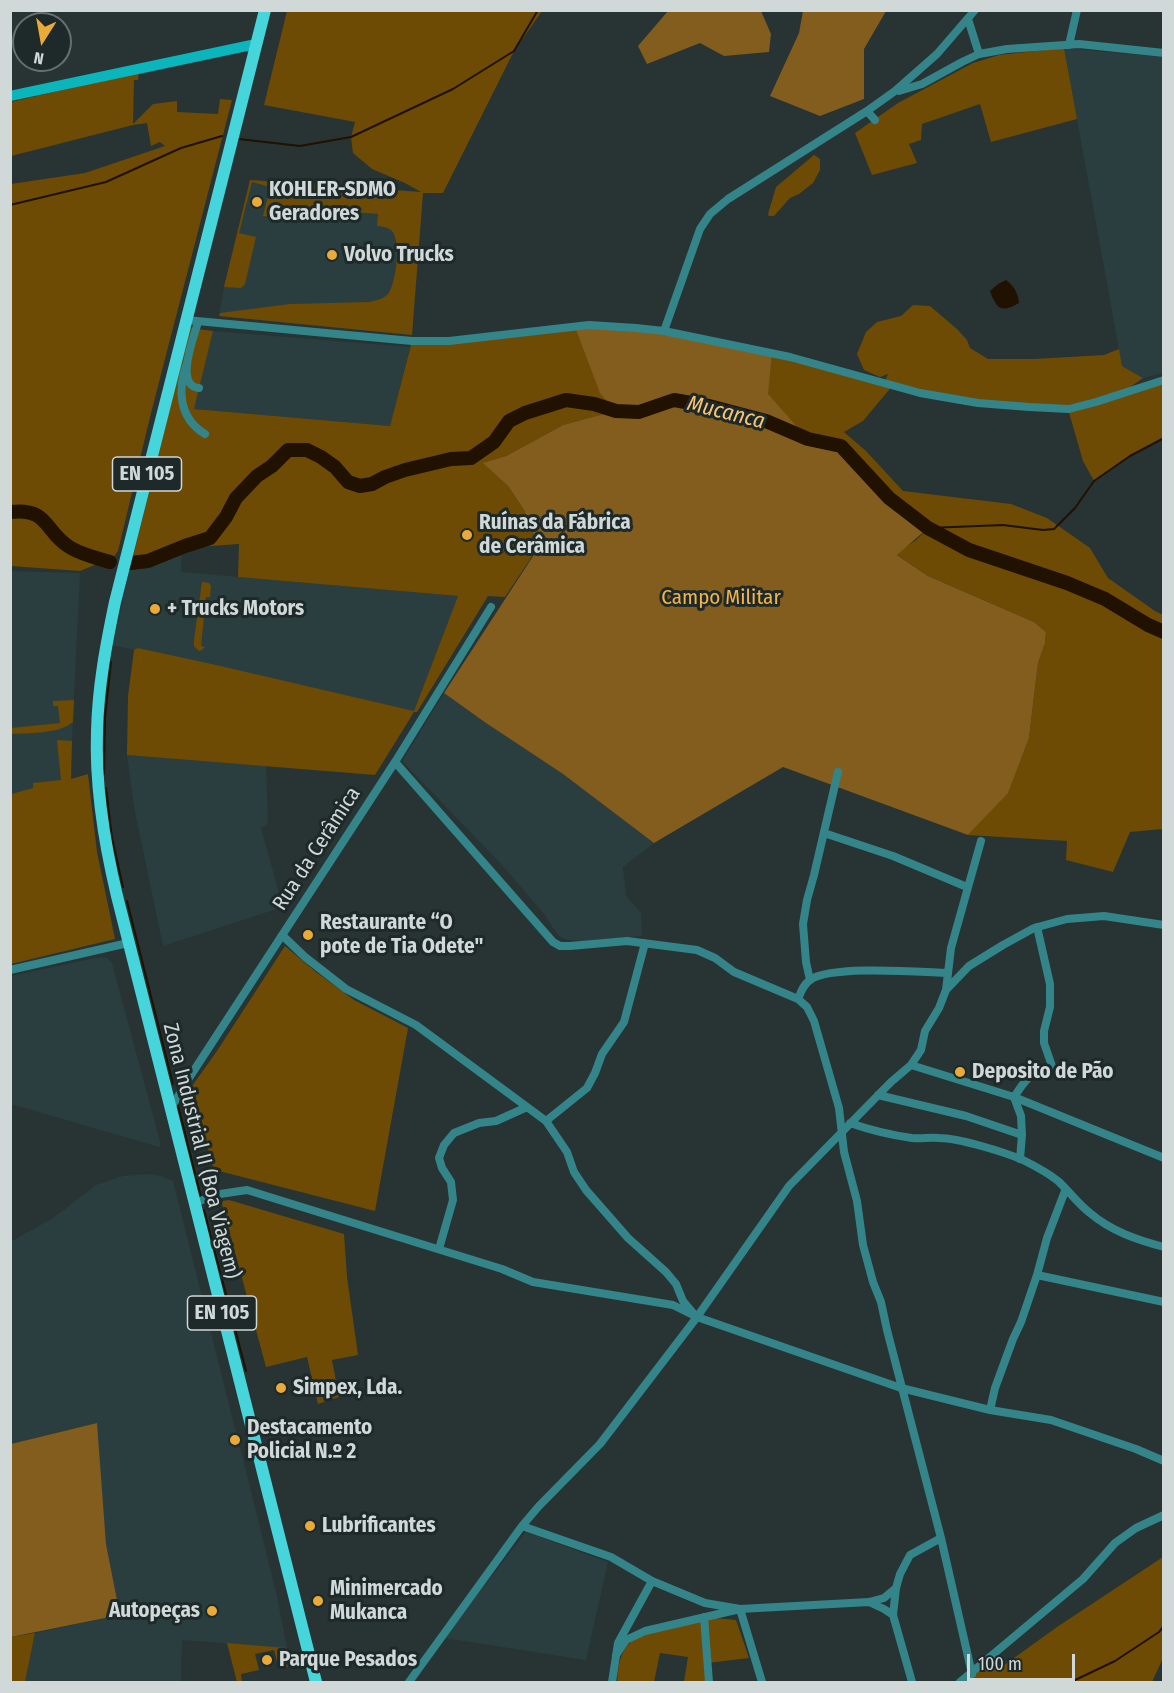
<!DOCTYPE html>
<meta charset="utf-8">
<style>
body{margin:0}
#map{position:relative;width:1174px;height:1693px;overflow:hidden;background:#283333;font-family:"Fira Sans Condensed",sans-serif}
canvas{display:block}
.frame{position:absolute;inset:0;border:12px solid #d1d8d8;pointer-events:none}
.north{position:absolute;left:12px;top:12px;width:60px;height:60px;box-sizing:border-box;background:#1e2929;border:2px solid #666f6f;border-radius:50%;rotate:191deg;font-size:16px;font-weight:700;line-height:24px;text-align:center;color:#d1d8d8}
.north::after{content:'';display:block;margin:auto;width:21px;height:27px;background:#eaaa38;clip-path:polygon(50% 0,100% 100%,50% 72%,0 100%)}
.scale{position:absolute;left:967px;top:1654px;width:108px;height:27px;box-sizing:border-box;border:3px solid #d1d8d8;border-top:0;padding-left:8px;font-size:18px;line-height:21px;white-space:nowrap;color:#d1d8d8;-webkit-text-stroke:4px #1e2929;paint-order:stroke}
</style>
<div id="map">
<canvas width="1174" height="1693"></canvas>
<div class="frame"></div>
<div class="north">N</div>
<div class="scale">100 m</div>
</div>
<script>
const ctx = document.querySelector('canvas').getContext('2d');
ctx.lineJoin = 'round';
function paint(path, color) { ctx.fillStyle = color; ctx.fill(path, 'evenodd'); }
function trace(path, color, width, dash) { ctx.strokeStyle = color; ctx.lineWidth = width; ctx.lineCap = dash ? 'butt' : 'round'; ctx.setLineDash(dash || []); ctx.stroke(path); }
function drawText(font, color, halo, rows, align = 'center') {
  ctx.font = font + ' "Fira Sans Condensed",sans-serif'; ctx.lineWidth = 6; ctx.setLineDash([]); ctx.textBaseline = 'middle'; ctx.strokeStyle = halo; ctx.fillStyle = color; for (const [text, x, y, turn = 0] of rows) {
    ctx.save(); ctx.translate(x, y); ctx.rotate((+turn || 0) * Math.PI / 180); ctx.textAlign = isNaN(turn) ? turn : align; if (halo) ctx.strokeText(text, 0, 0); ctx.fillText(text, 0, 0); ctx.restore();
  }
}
const built = new Path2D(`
 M1064,48L1163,57V373L1143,378L1122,366Z
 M250,180L423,192L412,335L219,316L224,287Z
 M213,331L410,347L390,426L194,409Z
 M182,548L181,572L458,596L414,711L138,648L134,650L113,645L130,568H145L160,564Z
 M11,571L80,573L70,779L11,794Z
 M444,693L486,723L563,774L654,843L623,867L626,896L641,913L642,936L584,941L569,940L560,937L555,931L545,915L502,865L402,761Z
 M127,755L266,766L268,823L261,828L283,907L163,946L134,807Z
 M105,957L111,961L113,967L161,1145L159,1147L11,1104V976L96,958Z
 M149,1174L161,1176L173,1181L236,1432L230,1433L234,1448L240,1447L277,1596L287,1648L182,1640L181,1682H25L35,1633L120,1615L106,1544L96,1423L11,1444L10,1242L53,1218L96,1185L123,1176Z
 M526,1532L608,1562L586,1660L444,1638Z`);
const green = new Path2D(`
 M287,11H542L514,51L443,193H423L412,335L219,316L220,313L290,304L370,302C377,300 383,299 388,294C396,284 402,239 391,230C387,227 381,226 377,226L378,214L275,205L274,217L263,216L270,187L252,182L239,233L256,237L245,284L241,288L224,287L250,180L421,192L405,183L372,169L353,153L351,137L355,122L264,105Z
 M1064,48L1077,119L991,142L980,104L922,124L921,140L909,144L917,163L872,175L855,133L898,103L973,63L999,55Z
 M139,72L138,80H134L133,124L153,104L177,101V112L218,114L220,99L232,100L150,417L118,551L110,562L97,564L80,571L11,566V184L85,173L165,146L160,142L151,146L147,123L133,125L11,156V102Z
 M814,155L820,159V170L813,183L799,194L790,198L774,216H769L768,214L776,187Z
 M913,305L930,306L957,329L967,340L970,348L988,359H1034L1104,355L1119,349L1122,366L1143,378L1126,390L1163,380V438L1130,456L1094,481L1083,461L1068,409L978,403L893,385L863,421L844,432L866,451L903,491L1011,504L1047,518L1090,548L1108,578L1155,611L1163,615V829L1130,832L1113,872L1066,860L1067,841L968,835L1008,792L1029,738L1038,663L1045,643L1046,632L1034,622L928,576L896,554L916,540L928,528L889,498L841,446L808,439L767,394L772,353L884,383L888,374L880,377L864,370L857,354L866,332L877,322L901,316Z
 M575,327L616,411L563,425L506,456L484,463L508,486L524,510L539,546L505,597L488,596L417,712H414L375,775L127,755L128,696L134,650L138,648L216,665L414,711L458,596L238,577L239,544L182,548L160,564L145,568H130L190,328L213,331L194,409L390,426L412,341Z
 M202,582L209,583L211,586L210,597H206L201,646L205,647L202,650L199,651L194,646V640Z
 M74,700L73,722C59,734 29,733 11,734V728L60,723L58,706H53V701Z
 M57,740L72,741L71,779L88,774L97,852L115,939L11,964V794L33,788V783L61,780Z
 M285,946L316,972L354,1000L408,1028L375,1211L215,1170L212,1164L192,1086L217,1051Z
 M229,1200L344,1234L347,1277L358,1355L332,1360L339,1397L318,1404L307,1357L266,1367L222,1204L223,1201Z
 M1163,1557V1658L1152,1682H960L984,1663L989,1671L1000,1668L1057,1627Z
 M704,1617L736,1620L749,1658L707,1663L709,1682H684L688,1657L660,1653L654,1682H617C618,1670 619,1656 627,1646C636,1633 687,1622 704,1617Z
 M35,1633L25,1682H11V1637Z
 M227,1643L287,1648L292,1666L279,1669L274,1650L255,1654L259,1670L241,1674L242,1682H237Z`);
const forest = new Path2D(`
 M668,11H761L771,34L769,52L724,56L700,43L647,64L638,46Z
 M803,11H886L864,49V99L820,116L770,96L799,33Z
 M575,327L636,328L772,353L768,394L808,439L841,446L889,498L928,528L897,555L928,576L1034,622L1046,632L1045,643L1038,663L1029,738L1008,793L968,835L783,767L654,843L563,774L486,723L444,693L539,547L524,510L508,486L483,463L506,456L563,425L615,411L600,393Z
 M97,1423L106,1544L120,1615L11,1637V1444Z`);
const water = new Path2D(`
 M1006,280C1014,286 1018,293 1019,303C1001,313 997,310 990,291L998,284Z`);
const stream = new Path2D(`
 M239,139L300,146L351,137L453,89L514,51L538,10
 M10,205L106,182L181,148L222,136
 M928,528L1003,525L1043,530L1054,529L1075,508L1094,481L1130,456L1164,438
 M104,774L105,717L111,662
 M106,788L112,838L123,887
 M127,901L173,1084
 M178,1105L201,1197
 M204,1210L246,1371
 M1071,1682L1115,1661L1159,1632L1164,1626`);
const river = new Path2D(`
 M10,512C50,507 44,533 71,548C83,555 97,558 110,562
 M131,563L148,561L185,546L210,538L226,517L236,498L257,476L272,466L288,450H307L321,457L335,467L348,482L360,486L372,484L385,477L405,470L451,459L471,458L494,442L509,421L525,413L566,400L594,404L616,411L639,412L674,400L709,406L766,421L808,439L841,446L889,498L928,528L969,550L1067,583L1105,599L1148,625L1164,632`);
const street = new Path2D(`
 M968,19L979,54
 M1069,45L1077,10
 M899,91L922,84L962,62L979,54L1007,49L1079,44L1164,53
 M867,111L875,120
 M186,320L412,341H449L589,325L636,328L664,331L790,357L920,393L978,403L1029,407L1069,409L1096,402L1164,380
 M198,322C194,337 174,386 199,388
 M664,331L700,229L710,214L728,199L867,111L895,91L937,54L975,10
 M187,363C177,390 179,418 205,434
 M395,762L553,942L560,946H570L627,941L697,950L715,958L734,972L798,999L807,1007L814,1021L839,1108L844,1152L857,1201L863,1245L873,1282L881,1302L887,1330L941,1538L972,1674
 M824,833L893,856L967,887
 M282,935L305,957L346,989L416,1025L546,1121L567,1152L574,1172L586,1190L628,1238L666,1272L676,1284L683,1301L694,1314
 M10,970L128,943
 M810,980L806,962L803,924L807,900L814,875L838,772
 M946,990L951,948L981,841
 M798,999C801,992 803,985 810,980C831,965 919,972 947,973
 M911,1065L1014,1097L1164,1158
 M878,1095L966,1116L1022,1135
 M171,1108L189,1078L395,762L491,607
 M546,1121L587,1088L595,1073L602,1054L624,1022L645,943
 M850,1123C870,1130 890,1135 912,1138C921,1139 930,1137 939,1138C959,1138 1004,1152 1023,1160C1035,1166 1047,1172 1058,1181C1069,1191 1078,1204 1090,1213C1111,1231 1137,1240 1164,1247
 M1020,1159L1022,1135L1021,1116L1014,1097C1019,1090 1025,1079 1033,1074C1039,1070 1046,1070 1052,1066L1044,1043V1031L1050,1007V984L1037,927
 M194,1203L220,1194L247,1190L502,1269L533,1282L673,1305L697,1317L901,1388L990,1410L1051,1420L1136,1449L1164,1461
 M439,1249L453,1200L451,1182L442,1168L439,1158L444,1145L454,1133L479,1123L496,1121L527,1107
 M1037,1275L1164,1302
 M990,1410L995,1388L1013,1339L1021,1322L1037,1275L1047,1238L1065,1191
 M522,1526L611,1557L652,1581L705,1603L740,1609L869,1602L884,1598L896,1588
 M869,1602L884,1609L893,1615L912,1682
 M893,1615L896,1588L900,1574L910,1555L941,1538
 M704,1617L709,1682
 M616,1655L626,1640L645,1631L740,1609L762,1682
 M409,1682L522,1526L539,1506L600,1444L697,1317L789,1186L891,1082L911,1065L921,1050L925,1031L939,1008L946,990L969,966L1003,945L1034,928L1067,919L1104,916L1164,925
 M612,1682L618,1643L652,1581
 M960,1682L1083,1579L1115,1543L1136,1528L1164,1515`);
const secondary = new Path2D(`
 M10,96L256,44`);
const primary = new Path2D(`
 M265,10L115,602C106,645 98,687 97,731C95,786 104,842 117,896L316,1682`);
const markers = [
 [257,202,6,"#eaaa38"],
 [332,255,6,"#eaaa38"],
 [467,535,6,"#eaaa38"],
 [155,609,6,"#eaaa38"],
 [308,935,6,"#eaaa38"],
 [960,1072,6,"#eaaa38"],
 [281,1388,6,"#eaaa38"],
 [235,1440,6,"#eaaa38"],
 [310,1526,6,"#eaaa38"],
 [318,1601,6,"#eaaa38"],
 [212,1611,6,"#eaaa38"],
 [267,1660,6,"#eaaa38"]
];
const shields = [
 [147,474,69],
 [222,1313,69]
];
const shieldNames = [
 ["EN 105",147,474],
 ["EN 105",222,1313]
];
const poiNames = [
 ["KOHLER-SDMO",269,190],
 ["Geradores",269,214],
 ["Volvo Trucks",344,255],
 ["Ruínas da Fábrica",479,523],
 ["de Cerâmica",479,547],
 ["+ Trucks Motors",167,609],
 ["Restaurante “O",320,923],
 ["pote de Tia Odete\"",320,947],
 ["Deposito de Pão",972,1072],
 ["Simpex, Lda.",293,1388],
 ["Destacamento",247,1428],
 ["Policial N.º 2",247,1452],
 ["Lubrificantes",322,1526],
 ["Minimercado",330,1589],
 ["Mukanca",330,1613],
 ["Autopeças",200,1611,"right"],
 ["Parque Pesados",279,1660]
];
const parkNames = [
 ["Campo Militar",721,598]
];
const streetNames = [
 ["Rua da Cerâmica",317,849,-57],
 ["Zona Industrial II (Boa Viagem)",201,1151,76]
];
const waterNames = [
 ["Mucanca",726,413,14]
];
paint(built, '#2a3e3f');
paint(green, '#6d4b05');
paint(forest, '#825d1e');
paint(water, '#201100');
trace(stream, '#201100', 2);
trace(river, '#201100', 14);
trace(street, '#34858a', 8);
trace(secondary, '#0bb5bc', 10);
trace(primary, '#47d5dc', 12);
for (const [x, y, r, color] of markers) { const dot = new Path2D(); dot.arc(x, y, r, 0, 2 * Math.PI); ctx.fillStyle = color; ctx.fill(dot); trace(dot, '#1e2929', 2); }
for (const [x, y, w] of shields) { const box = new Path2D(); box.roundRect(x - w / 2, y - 17, w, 34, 4.5); ctx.fillStyle = '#1e2929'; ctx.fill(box); trace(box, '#d1d8d8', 1.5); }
drawText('bold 20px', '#d1d8d8', null, shieldNames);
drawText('bold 21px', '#d1d8d8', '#1e2929', poiNames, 'left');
drawText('21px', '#f5b445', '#1e2929', parkNames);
drawText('21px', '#d1d8d8', '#1e2929', streetNames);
drawText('italic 22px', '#f9c574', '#1e2929', waterNames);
</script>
